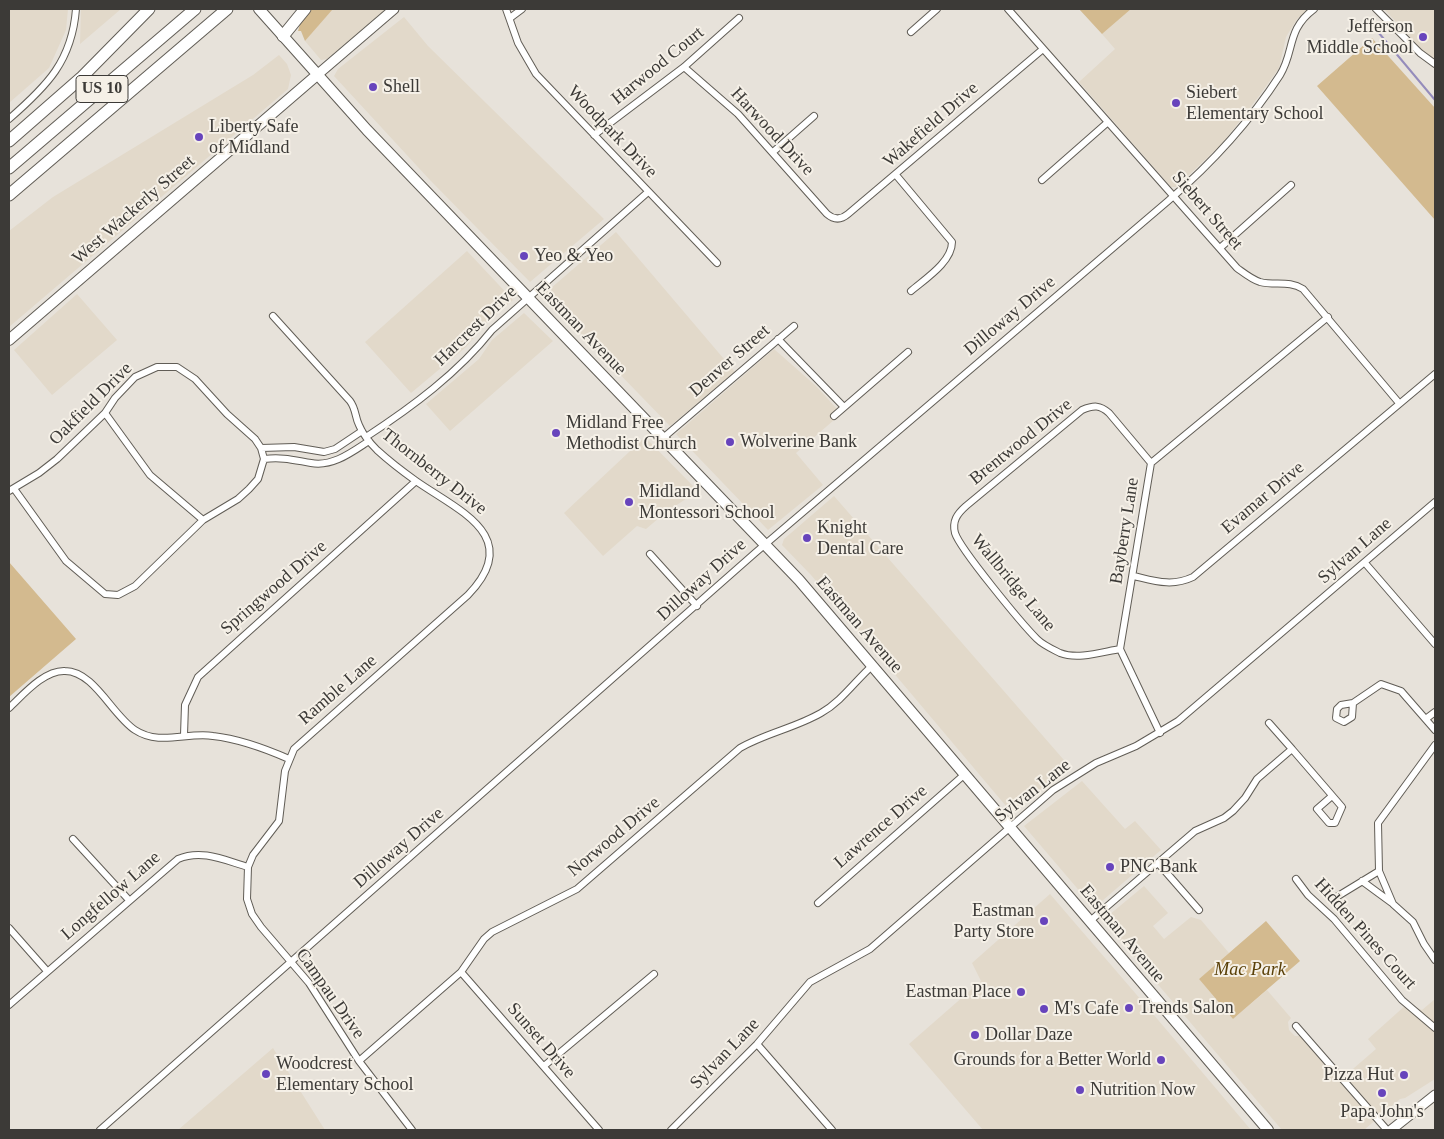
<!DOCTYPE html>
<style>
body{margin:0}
#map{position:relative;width:1444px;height:1139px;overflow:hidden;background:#e7e2da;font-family:Georgia,serif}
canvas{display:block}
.frame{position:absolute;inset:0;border:10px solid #3c3a37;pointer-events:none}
</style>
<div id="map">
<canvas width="1444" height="1139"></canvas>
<div class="frame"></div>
</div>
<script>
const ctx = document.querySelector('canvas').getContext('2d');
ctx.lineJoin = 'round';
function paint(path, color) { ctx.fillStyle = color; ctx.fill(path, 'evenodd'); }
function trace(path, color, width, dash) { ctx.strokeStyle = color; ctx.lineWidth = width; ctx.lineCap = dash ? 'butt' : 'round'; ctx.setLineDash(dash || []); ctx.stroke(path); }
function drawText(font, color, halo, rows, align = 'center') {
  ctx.font = font + ' Georgia,serif'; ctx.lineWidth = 4; ctx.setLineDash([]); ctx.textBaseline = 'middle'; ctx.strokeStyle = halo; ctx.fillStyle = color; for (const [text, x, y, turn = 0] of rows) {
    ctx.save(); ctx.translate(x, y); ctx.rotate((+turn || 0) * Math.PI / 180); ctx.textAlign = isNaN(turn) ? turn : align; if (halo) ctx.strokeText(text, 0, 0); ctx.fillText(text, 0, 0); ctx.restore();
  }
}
const built = new Path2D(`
 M9,9H68L66,30L49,68L9,103Z
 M81,9H121L80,44Z
 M333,9H387L327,59L321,60L305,41Z
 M1131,9H1309L1297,19L1286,37L1279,68L1259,96L1222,144L1176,187H1171L1079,82L1115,49L1102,34Z
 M1384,9H1435V59L1424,52Z
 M404,17L428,46L604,219L530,282L429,179L334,76L338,69Z
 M279,55L287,64L291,75L288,89L9,327V231L53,197L253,75Z
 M616,232L735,372L670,426L543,295Z
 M467,251L513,300L486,323L466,347L411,393L365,342Z
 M77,294L117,340L52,395L14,350Z
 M524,313L553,341L450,431L426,404L479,359L492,340Z
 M774,349L816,386L837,409L831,416L834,420L796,453L823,485L768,530L676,434Z
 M645,437L698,491L666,512L646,529L637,526L603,556L564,513Z
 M834,496L1070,767L1011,812L811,575L782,545L784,539Z
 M1082,781L1125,829L1135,821L1161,850L1094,908L1024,826Z
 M1144,886L1168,913L1153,926L1164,939L1191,917L1201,920L1229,953L1199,979L1233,1019L1267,990L1291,1018L1288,1022L1289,1030L1295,1036H1301L1339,1081L1376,1049L1368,1039L1407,1004L1422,1010L1435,999V1079L1405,1098L1400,1099L1364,1130H1282L1103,920Z
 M1050,894L1148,1008L1251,1130H983L909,1044L981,981L972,963Z
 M273,1048L325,1130H178Z`);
const green = new Path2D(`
 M312,9H333L305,41L301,31H298L300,24Z
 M1079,9H1131L1102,34Z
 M1372,38L1435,108V220L1317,86Z
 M9,562L76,639L9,697Z
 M1266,921L1300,961L1233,1019L1199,979Z`);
const stream = new Path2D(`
 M1368,20L1435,100`);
const street = new Path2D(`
 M506,9L518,43L536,74L717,263
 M1008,9L1237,268C1244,273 1251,279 1260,282C1275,286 1289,280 1303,289L1399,403
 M1376,9L1420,53L1435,64
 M510,18L522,9
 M911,32L937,9
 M684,67L738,114L827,214C834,220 841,220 848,214L1043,49
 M9,119C47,86 72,61 76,9
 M594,135L684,67L739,18
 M773,152L814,116
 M896,175L952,242C952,262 925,279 911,291
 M1042,180L1108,122
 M1220,248L1291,185
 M273,316L350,401C356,409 355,417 359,425C363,435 370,443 377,450C389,461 402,471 416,481C457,510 525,536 468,595L294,749L285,771L279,821L253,855L248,867L247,899L252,914L261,927L309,983L359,1061L412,1130
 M778,339L844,407
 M105,413L150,475L203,520
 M834,416L908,352
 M366,437C412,407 458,373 492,330L648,192
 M663,438L794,326
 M261,448L294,447L324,452L335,449L362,431
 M264,459C283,457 293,460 311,463C333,467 352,452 369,441
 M9,491L39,473L57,459L105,413L115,398L135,377L157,367H177L195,379L227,414L255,439L261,448L264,459L258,479L249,489L238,499L203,520L135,586L118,595L105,594L66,561L15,490
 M650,554L697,606
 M1365,563L1435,644
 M1134,576C1155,581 1172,587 1193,577L1435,374
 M1120,649C1102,652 1078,660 1060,653C1052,649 1043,645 1037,639C1022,624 960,549 955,533C952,521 957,514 966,506L1082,410C1094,405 1100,405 1109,413L1151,463
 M1353,703L1352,717L1344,722L1336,718L1337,709L1341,705L1353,703L1381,684L1401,691L1435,730
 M9,708C23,695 44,670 65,671C94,671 112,715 135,730C159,746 187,732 213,736C240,739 264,748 289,759
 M1427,718L1435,712
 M1269,723L1292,749
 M1160,733L1120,649L1151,463L1328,317
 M184,735L185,705L198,677L416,481
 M1435,745L1378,823L1379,871L1393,904L1413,922L1424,944L1435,960
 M73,839L128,899
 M1158,863L1199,910
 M1296,879L1308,895L1334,919L1402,1000L1435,1028
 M1362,881L1392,903
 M1338,896L1379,871
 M818,903L965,774
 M1090,921L1195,831L1224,818L1233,811L1245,798L1257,779L1292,749L1342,807L1335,823H1329L1317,809L1332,796
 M9,928L47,971
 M461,972L599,1130
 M9,1005L178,859C202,849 224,860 248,867
 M1296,1026L1387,1130
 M757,1044L832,1130
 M359,1061L461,972L484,939L492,932L577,889L740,748C766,733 795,728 821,713C842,701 855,681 873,665
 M544,1066L654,974
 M100,1130L755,553L1168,201C1211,164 1249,123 1280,75C1295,51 1286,30 1314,9
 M671,1130L757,1044L810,982L870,949L1053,790L1096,763L1136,746L1178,721L1435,502`);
const secondary = new Path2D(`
 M317,75L394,9
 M1391,1130L1435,1095`);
const primary = new Path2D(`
 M259,9L367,130L799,580L1268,1130
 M9,340L317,75`);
const highway = new Path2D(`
 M283,36L305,9
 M9,141L81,78L149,9
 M9,168L195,9
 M9,195L227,9`);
const markers = [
 [1423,37,5,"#6744bc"],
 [373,87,5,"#6744bc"],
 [1176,103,5,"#6744bc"],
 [199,137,5,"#6744bc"],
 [524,256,5,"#6744bc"],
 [556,433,5,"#6744bc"],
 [730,442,5,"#6744bc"],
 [629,502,5,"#6744bc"],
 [807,538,5,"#6744bc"],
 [1110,867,5,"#6744bc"],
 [1044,921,5,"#6744bc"],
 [1021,992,5,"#6744bc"],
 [1129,1008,5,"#6744bc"],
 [1044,1009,5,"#6744bc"],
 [975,1035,5,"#6744bc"],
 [1161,1060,5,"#6744bc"],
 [266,1074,5,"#6744bc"],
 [1404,1075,5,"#6744bc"],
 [1080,1090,5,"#6744bc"],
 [1382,1093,5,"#6744bc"]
];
const shields = [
 [102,89,52]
];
const shieldNames = [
 ["US 10",102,89]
];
const poiNames = [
 ["Jefferson",1413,27,"right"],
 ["Middle School",1413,48,"right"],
 ["Shell",383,87],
 ["Siebert",1186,93],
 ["Elementary School",1186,114],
 ["Liberty Safe",209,127],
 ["of Midland",209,148],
 ["Yeo & Yeo",534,256],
 ["Midland Free",566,423],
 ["Methodist Church",566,444],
 ["Wolverine Bank",740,442],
 ["Midland",639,492],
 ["Montessori School",639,513],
 ["Knight",817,528],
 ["Dental Care",817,549],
 ["PNC Bank",1120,867],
 ["Eastman",1034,911,"right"],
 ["Party Store",1034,932,"right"],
 ["Eastman Place",1011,992,"right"],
 ["Trends Salon",1139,1008],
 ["M's Cafe",1054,1009],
 ["Dollar Daze",985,1035],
 ["Grounds for a Better World",1151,1060,"right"],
 ["Woodcrest",276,1064],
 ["Elementary School",276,1085],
 ["Pizza Hut",1394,1075,"right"],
 ["Nutrition Now",1090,1090],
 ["Papa John's",1382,1112,"center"]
];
const streetNames = [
 ["Harwood Court",658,66,-39],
 ["Wakefield Drive",931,125,-41],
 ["Woodpark Drive",612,132,46],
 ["Harwood Drive",772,132,47],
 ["West Wackerly Street",134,210,-41],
 ["Siebert Street",1207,211,49],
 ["Dilloway Drive",1010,316,-40],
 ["Harcrest Drive",476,326,-44],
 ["Eastman Avenue",581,329,46],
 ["Denver Street",730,361,-41],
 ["Oakfield Drive",91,404,-45],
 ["Brentwood Drive",1021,442,-39],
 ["Thornberry Drive",434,472,38],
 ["Evamar Drive",1263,498,-40],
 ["Bayberry Lane",1125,531,-81],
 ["Sylvan Lane",1355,551,-41],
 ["Dilloway Drive",702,580,-42],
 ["Wallbridge Lane",1013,583,50],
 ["Springwood Drive",274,588,-41],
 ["Eastman Avenue",859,625,49],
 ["Ramble Lane",338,690,-41],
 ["Sylvan Lane",1033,791,-38],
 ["Lawrence Drive",881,827,-41],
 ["Norwood Drive",614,837,-40],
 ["Dilloway Drive",399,848,-41],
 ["Longfellow Lane",111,896,-41],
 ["Eastman Avenue",1122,934,50],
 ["Hidden Pines Court",1365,934,48],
 ["Campau Drive",330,994,55],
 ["Sunset Drive",541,1041,49],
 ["Sylvan Lane",725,1054,-46]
];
const parkNames = [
 ["Mac Park",1250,970]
];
paint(built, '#e2d9ca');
paint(green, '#d3ba8f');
trace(stream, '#958cbb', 2);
trace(street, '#615d56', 8);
trace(secondary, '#615d56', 11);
trace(primary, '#615d56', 12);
trace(highway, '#615d56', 13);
trace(street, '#fff', 6);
trace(secondary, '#fff', 9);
trace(primary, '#fff', 10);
trace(highway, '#fff', 11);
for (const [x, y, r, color] of markers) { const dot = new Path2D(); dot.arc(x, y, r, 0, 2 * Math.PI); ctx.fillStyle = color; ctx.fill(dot); trace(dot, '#f5f0e7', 2); }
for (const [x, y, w] of shields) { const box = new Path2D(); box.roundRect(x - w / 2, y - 13.5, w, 27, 4); ctx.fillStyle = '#f5f0e7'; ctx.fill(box); trace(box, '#3c3a37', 1); }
drawText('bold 16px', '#3c3a37', null, shieldNames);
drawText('18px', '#3c3a37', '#f5f0e7', poiNames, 'left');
drawText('18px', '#3c3a37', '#f5f0e7', streetNames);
drawText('italic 18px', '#5a4008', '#f5f0e7', parkNames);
</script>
